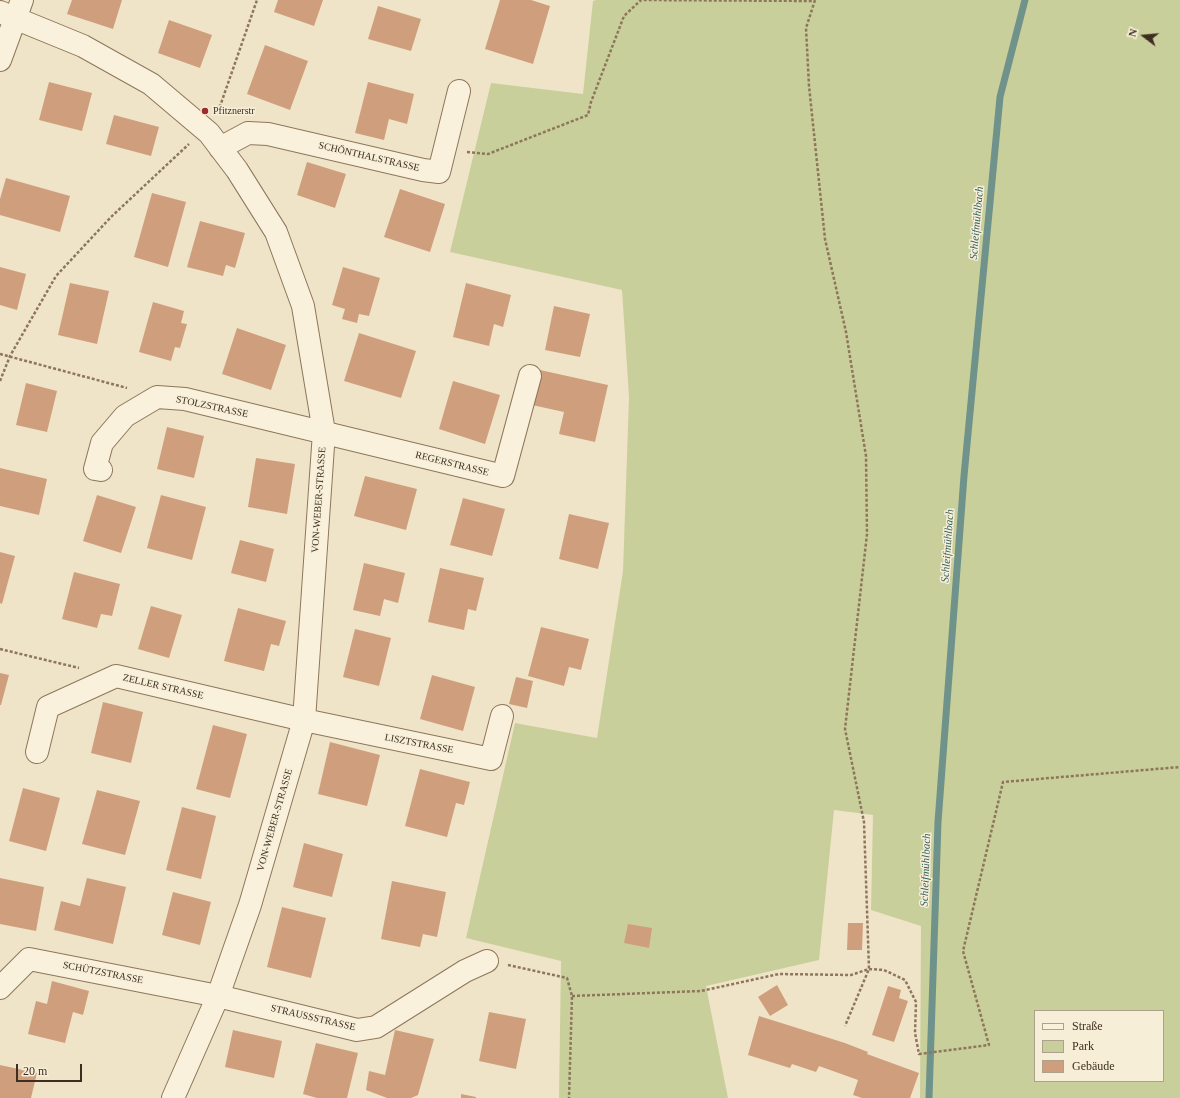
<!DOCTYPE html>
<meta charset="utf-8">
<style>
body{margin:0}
#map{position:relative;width:1180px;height:1098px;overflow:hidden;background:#f0e4c8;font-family:Georgia,serif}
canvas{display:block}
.legend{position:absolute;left:1034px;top:1010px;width:130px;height:72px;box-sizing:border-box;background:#f7eed8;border:1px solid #ada18e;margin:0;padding:5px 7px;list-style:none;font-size:12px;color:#3d2e20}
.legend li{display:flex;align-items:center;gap:8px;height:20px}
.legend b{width:20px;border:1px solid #ada18e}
.north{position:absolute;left:1124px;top:16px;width:40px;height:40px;-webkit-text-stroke:3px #f7eed8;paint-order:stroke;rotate:286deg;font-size:11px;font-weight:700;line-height:16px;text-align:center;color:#3d2e20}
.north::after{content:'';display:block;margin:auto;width:14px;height:18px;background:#3d2e20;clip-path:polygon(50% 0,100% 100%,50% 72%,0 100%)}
.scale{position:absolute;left:16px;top:1064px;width:66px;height:18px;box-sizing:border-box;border:2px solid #3d2e20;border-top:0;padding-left:5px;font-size:12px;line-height:14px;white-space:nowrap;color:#3d2e20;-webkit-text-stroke:3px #f7eed8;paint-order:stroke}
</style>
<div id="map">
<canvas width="1180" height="1098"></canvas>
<ul class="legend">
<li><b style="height:5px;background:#faf1dc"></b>Straße</li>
<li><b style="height:11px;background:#c9cf9b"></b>Park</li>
<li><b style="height:11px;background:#cf9f7d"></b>Gebäude</li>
</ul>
<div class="north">N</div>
<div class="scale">20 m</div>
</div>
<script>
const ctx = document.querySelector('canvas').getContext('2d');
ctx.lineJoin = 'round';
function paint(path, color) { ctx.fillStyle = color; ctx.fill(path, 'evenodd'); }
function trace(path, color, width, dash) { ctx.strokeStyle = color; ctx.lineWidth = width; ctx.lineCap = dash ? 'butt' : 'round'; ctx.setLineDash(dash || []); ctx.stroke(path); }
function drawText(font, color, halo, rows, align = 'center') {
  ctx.font = font + ' Georgia,serif'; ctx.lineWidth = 3; ctx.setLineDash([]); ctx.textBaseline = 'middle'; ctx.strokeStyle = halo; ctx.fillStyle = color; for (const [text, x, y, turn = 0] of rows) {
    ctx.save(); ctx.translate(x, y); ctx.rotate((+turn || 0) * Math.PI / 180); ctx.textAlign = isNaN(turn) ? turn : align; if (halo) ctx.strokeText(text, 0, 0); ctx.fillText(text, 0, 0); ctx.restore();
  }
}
const green = new Path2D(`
 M596,0H1180V1098H920L921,926L871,910L873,815L834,810L819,960L706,986L728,1098H559L561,961L466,938L515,723L597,738L623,571L629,397L622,290L450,252L491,83L583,94L593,1ZM1035,1011H1163V1081H1035Z`);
const stream = new Path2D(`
 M929,1098L938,822L964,476L1000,97L1025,0`);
const building = new Path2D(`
 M72,0H122L113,29L67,14Z
 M278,0H323L314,26L274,12Z
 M500,0H531L550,6L533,64L485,49Z
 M378,6L421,19L411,51L368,39Z
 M169,20L212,35L200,68L158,53Z
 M265,45L308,61L290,110L247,94Z
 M49,82L92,93L82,131L39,120Z
 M368,82L414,94L407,124L389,119L384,140L355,133Z
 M114,115L159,127L151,156L106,144Z
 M307,162L346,174L335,208L297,195Z
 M6,178L70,196L60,232L0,215V199Z
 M400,189L445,204L430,252L384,237Z
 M152,193L186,202L168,267L134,257Z
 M200,221L245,233L235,268L226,265L223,276L187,267Z
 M0,267L26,274L17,310L0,305Z
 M343,267L380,278L369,316L359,314L357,323L342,319L345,309L332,305Z
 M70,283L109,291L97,344L58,335Z
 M466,283L511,295L503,327L494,324L489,346L453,337Z
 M153,302L184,311L181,323L187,324L180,348L175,347L171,361L139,352Z
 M554,306L590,314L580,357L545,350Z
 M237,328L286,345L271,390L222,374Z
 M359,333L416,351L401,398L344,381Z
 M540,370L608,385L595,442L559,434L564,412L532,405Z
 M453,381L500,395L485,444L439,429Z
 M26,383L57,391L47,432L16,425Z
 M167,427L204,436L194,478L157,469Z
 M256,458L295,464L287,514L248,507Z
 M0,468L47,479L39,515L0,506Z
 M365,476L417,489L406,530L354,516Z
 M97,495L136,507L121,553L83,541Z
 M161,495L206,507L192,560L147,548Z
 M463,498L505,509L492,556L450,545Z
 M569,514L609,523L598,569L559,559Z
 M240,540L274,549L266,582L231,573Z
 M0,552L15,556L2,604L0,603Z
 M364,563L405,573L398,603L384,599L380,616L353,610Z
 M440,568L484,578L476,611L468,609L464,630L428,622Z
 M74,572L120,584L112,616L101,614L97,628L62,619Z
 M151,606L182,615L169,658L138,649Z
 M238,608L286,621L279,646L271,644L264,671L224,661Z
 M541,627L589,639L581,670L569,667L564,686L528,676Z
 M355,629L391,638L379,686L343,677Z
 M0,673L9,675L1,705H0Z
 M432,675L475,687L463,731L420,719Z
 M516,677L533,681L527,708L509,704Z
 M103,702L143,712L131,763L91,753Z
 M213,725L247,734L230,798L196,789Z
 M330,742L380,755L367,806L318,794Z
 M420,769L470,782L464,805L456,803L447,837L405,826Z
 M23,788L60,798L46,851L9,841Z
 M97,790L140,801L125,855L82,844Z
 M182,807L216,816L201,879L166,870Z
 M304,843L343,854L332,897L293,887Z
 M0,878L44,887L36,931L0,924Z
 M87,878L126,887L113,944L54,930L61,901L80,906Z
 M392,881L446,892L437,937L423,934L420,947L381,939Z
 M173,892L211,902L200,945L162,935Z
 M282,907L326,918L311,978L267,967Z
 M848,923H863L862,950H847Z
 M628,924L652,928L649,948L624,943Z
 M52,981L89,991L83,1015L73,1012L65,1043L28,1034L36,1001L47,1004Z
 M777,985L788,1005L770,1016L758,997Z
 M888,986L901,990L899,998L908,1001L894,1042L872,1035Z
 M489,1012L526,1019L516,1069L479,1061Z
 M759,1016L845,1043L868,1052L867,1054L919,1073L910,1098H862L853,1095L858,1080L819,1066L816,1072L792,1064L790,1068L748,1055Z
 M233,1030L282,1041L274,1078L225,1067Z
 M395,1030L434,1039L418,1095L411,1098H387L366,1090L369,1071L385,1075Z
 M316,1043L358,1053L347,1098H317L303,1094Z
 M0,1065L37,1073L31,1098H0Z
 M461,1094L476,1097V1098H461Z`);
const path = new Path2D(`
 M815,0L806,28L809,86L825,239L846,332L866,456L867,534L845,729L864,822L869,969L845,1026
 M218,112L257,0
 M467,152L488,154L588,115L591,102L624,16L641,0L815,1
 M0,354L127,388
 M0,381L10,356L56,276L111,217L189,144
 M0,649L79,668
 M508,965L567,978L572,996L569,1098
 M572,996L701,991L779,974L851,975L869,969L884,970L905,980L916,1002L915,1033L919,1054L989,1045L963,951L1003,782L1180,767`);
const street = new Path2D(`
 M0,12L83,46L151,84L209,133L237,170L276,232L303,306L324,432L304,720L250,905L218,996L173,1098
 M0,60L22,0
 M220,148L248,133L268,134L423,170L439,172L459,91
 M101,470L95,469L102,443L125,416L157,397L185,399L503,476L530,376
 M37,752L48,707L116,676L304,720L491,759L502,716
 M0,988L29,959L218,996L357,1030L376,1027L465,971L487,961`);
const markers = [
 [205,111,4,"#9e2a2b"]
];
const poiNames = [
 ["Pfitznerstr",213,111]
];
const streetNames = [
 ["SCHÖNTHALSTRASSE",369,157,13],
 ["STOLZSTRASSE",212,407,12],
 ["REGERSTRASSE",452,464,14],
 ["VON-WEBER-STRASSE",319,500,-86],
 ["ZELLER STRASSE",163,687,13],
 ["LISZTSTRASSE",419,744,11],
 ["VON-WEBER-STRASSE",275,820,-74],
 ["SCHÜTZSTRASSE",103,973,11],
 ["STRAUSSSTRASSE",313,1018,13]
];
const waterNames = [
 ["Schleifmühlbach",977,223,-85],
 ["Schleifmühlbach",948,546,-86],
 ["Schleifmühlbach",926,870,-88]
];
paint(green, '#c9cf9b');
trace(stream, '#6f938a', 7);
paint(building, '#cf9f7d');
trace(street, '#8d765c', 24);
trace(path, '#8d765c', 2.5, [3, 2]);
trace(street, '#faf1dc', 22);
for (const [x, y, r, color] of markers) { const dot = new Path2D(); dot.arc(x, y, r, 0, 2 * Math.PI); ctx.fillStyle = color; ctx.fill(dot); trace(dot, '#f7eed8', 1.5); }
drawText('10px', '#3d2e20', '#f7eed8', poiNames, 'left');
drawText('10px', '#3d2e20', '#f7eed8', streetNames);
drawText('italic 11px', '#2f5d5a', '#f7eed8', waterNames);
</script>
